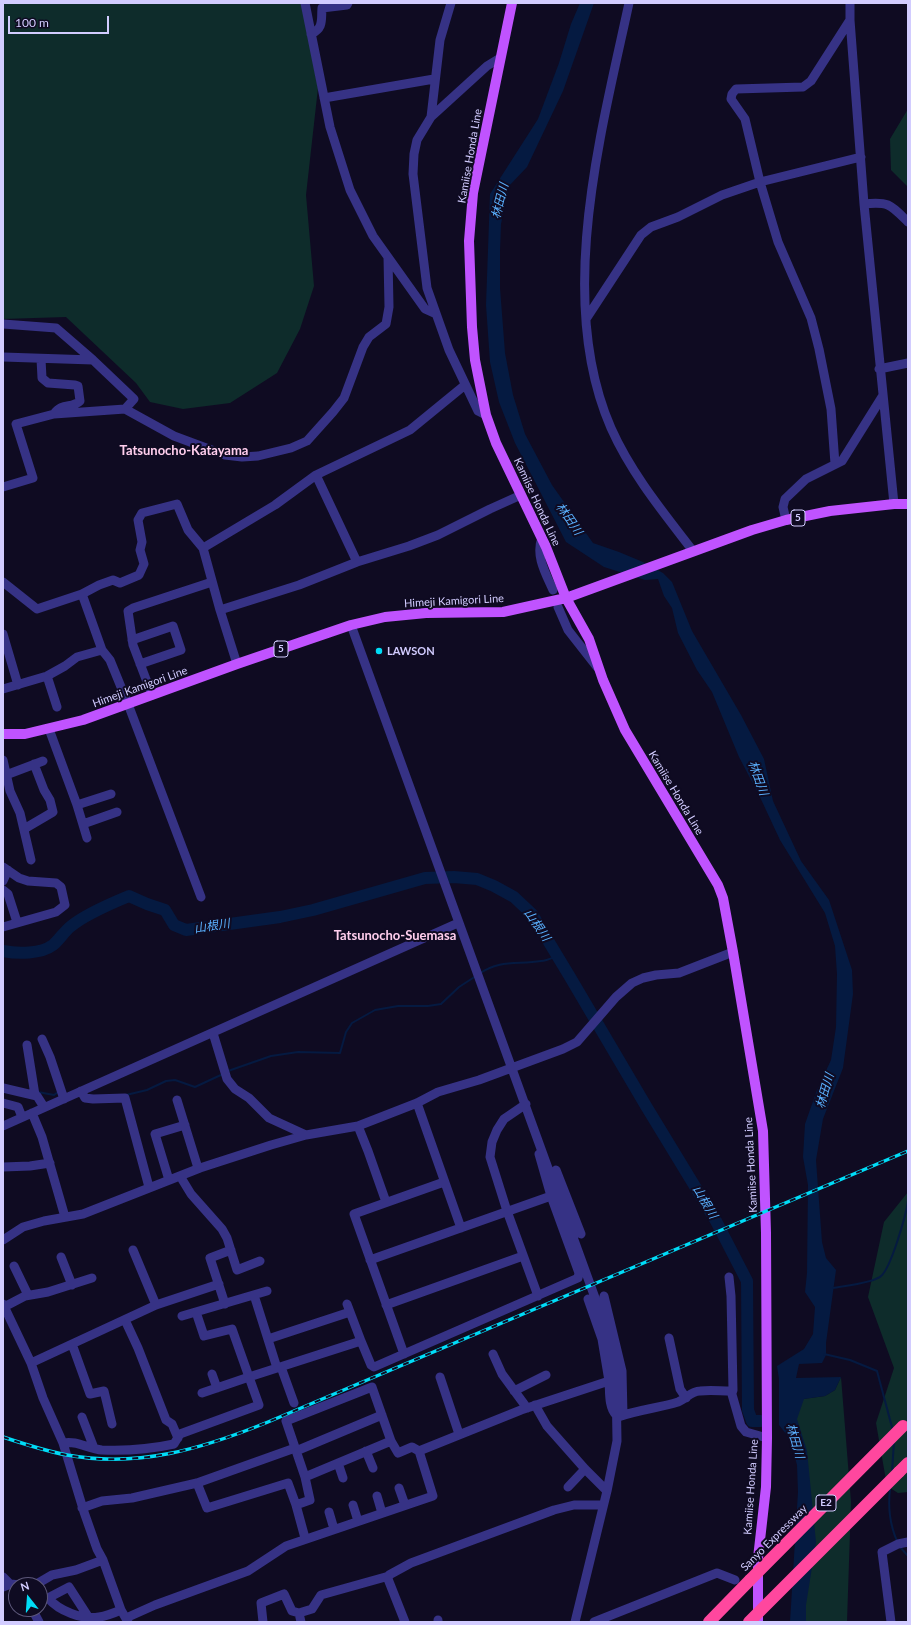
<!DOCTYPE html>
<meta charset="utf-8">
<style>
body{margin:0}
#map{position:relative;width:911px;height:1625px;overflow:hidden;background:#0f0b22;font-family:Lato,sans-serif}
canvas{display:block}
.frame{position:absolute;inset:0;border:4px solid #d2ccff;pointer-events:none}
.north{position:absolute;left:8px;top:1577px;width:40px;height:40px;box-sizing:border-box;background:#0f0b22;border:1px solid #5d587a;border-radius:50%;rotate:343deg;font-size:11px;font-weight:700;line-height:16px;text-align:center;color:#d2ccff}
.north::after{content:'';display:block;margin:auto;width:14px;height:18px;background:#00dcf7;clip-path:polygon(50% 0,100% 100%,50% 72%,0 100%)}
.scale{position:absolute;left:8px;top:16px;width:101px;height:18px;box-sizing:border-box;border:2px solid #d2ccff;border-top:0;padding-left:5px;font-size:12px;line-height:14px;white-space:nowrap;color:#d2ccff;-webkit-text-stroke:3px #0f0b22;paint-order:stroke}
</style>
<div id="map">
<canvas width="911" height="1625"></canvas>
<div class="frame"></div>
<div class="north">N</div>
<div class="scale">100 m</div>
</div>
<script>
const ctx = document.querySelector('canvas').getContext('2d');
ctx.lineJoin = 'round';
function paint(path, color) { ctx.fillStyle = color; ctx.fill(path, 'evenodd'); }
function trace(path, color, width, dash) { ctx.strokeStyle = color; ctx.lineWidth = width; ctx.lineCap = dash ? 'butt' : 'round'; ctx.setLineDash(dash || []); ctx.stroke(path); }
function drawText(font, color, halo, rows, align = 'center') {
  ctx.font = font + ' Lato,"Noto Sans JP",sans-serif'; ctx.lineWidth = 4; ctx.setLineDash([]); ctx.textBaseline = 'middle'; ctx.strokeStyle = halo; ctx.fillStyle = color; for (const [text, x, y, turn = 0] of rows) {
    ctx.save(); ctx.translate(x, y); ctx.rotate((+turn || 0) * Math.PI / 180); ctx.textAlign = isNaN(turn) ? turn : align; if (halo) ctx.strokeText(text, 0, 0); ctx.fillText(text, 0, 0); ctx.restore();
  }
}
const green = new Path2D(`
 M3,3H302L318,88L306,195L314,286L300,329L277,373L230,403L183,409L150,402L136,383L66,317L3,319Z
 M908,109V187L891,170L890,139Z
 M908,1192V1492L898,1493L887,1486L876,1423L894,1368L868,1297L884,1222Z
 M841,1377L851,1502L847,1622H806L796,1419L803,1399L825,1396L835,1390Z`);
const water = new Path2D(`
 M580,3H594L563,91L527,167L509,186L501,224L500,251V288L505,353L513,395L525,434L552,485L593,543L619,552L643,562L663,573L672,582L692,631L741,715L764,759L773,801L801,861L829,900L852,970L853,994L843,1068L823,1119L816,1160L822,1242L826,1258L836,1270L826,1343V1355L822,1363L799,1364L796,1378L841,1377L835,1390L825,1396L804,1399L797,1419L807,1451L816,1542L806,1605V1622H790L798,1492L797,1465L790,1439L779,1425V1379L777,1366L804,1349L813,1334L815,1307L805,1292L807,1273L808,1185L803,1157L805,1124L817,1090L831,1060L836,1027L837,974L835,946L825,913L780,840L759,795L739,757L712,692L697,670L678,633L672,608L664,596L658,579L645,580L604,567L566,542L515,443L499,402L490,362L486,305L490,194L538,119L559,63L571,24Z`);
const stream = new Path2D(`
 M479,974C500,959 518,965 541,961C547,961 552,958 557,956
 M228,1071L271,1056L298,1052L340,1053L346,1032L352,1023L375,1010L398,1006H428L441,1004L459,987L476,976
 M38,1092L54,1095L58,1092
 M126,1095L147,1090L166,1081L175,1080L195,1087L223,1074
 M833,1288C843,1286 874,1283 881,1276C891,1268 906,1215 908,1201
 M824,1354L850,1360L877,1371L893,1431
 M892,1472L894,1441
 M890,1489C888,1506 890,1525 897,1541
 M900,1547L908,1556`);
const river = new Path2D(`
 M3,951C18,954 41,954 53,945C59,940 64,932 70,927C84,915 112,903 129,896L147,904L165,910L174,925L186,930L280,917L313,910L425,878L454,877L477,879L494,886L514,897L532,914L570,977L646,1106L716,1221L747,1281L748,1410L752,1421H761`);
const minor = new Path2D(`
 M305,3L330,127L350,190L373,236L425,309L436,314
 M629,3C601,133 555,300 611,428C631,473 663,512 693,551
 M850,3V20L864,204L894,504
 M311,34C324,28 321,20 322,8L347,5L348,3
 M324,98L434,79
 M431,117L440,40L451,3
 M864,204C889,201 891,205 908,222
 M586,319L641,235L651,227L678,217L722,195L760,182L861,157
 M3,324L56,328L93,360L3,357
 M41,359L42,378L48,383L75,385L78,386L80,401C72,409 62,402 54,414
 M93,360L134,399L125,409
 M879,369L908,363
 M486,415L478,411L449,350L427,288L413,174L414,154L417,140L431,117L487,66L500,58
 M835,464L831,409L819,349L811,318L778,242L760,182L745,119L731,99L732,94L736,89L803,87L811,81L850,20
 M316,475L357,562
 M3,487L33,478L16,424L54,414L125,409L174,436L225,455L242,457L258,456L291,448L307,441L333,412L344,398L363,347L369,337L386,324L389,307L388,257
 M786,520L783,507L785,499L806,479L842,461L882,397
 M542,538C535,556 546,574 553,590
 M203,548L275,505L316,475L410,430L465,385
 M3,582L37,609L82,594L99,585L113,580L120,583L139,575L144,564L140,550L142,542L138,520L142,513L177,504L188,530L203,548L220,610L237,664
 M82,594L102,650L110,660L128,704L201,897
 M558,607L568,630L597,667
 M220,610L299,585L357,562L409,546L438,535L490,509L521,495
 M351,625C435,860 522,1093 606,1328L616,1378L617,1441L607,1491L575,1622
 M3,634L18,685
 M132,640L173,626L181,650L140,664
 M47,676L57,707
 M3,689L47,676L65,666L77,657L102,650
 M152,695L133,645L128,611L133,608L212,582
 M49,729L77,805L87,838
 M3,760L10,791L20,813L31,860
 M6,775L43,761
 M77,805L111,794
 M83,824L117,812
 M24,829L53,812L50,800L44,790L34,764
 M3,867L19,878L28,881L56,883L61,887L65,905L56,912L3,927
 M3,881L8,870
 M3,890L8,894L17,922
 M213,1033L227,1079L235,1089L249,1098L269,1118L306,1135
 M42,1039L50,1057L64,1099
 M27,1045L35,1095
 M3,1088L37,1096L44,1107
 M81,1091L85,1098L93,1099L125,1098L149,1187
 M177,1100L198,1168
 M3,1103L18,1107L22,1117
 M417,1103L461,1228
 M526,1104L504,1119L497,1130L492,1142L490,1157L507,1211L538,1296
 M32,1113L42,1137L65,1217
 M3,1126L458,923
 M358,1126L368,1151L386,1202
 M3,1167L30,1166L50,1163
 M556,1170L581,1234
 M180,1176L191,1194L222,1229L227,1238L237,1270L260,1261
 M169,1180L155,1134L185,1125
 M3,1240L23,1227L44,1221L83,1214L200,1168L271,1145L306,1135L358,1126L417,1103L438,1092L479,1080L563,1049L577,1042L616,997L632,983L643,978L656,975L679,973L733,952
 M133,1250L156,1305
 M61,1257L72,1285
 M370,1260L551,1196L539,1154
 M14,1266L28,1295
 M729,1277L731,1296L733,1390L732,1393
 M254,1295L277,1368
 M604,1296L622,1371L623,1415
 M588,1299L602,1339L609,1381
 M3,1304L31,1363L43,1398L63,1443L84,1512L97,1549L103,1560L121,1610L128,1622
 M225,1304L210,1258L231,1250
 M347,1304L361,1341
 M386,1305L523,1256
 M4,1307L25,1296L48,1292L92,1278
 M196,1312L204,1336L232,1329L249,1377L202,1393
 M182,1316L267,1291
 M125,1320L138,1348L166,1420L172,1424L178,1438
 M669,1338L680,1389L686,1398
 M268,1339L350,1312
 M72,1344L90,1394L104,1391L112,1424
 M404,1354L354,1214L444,1182
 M493,1354L502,1374L527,1408
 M31,1363L156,1305L219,1284
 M281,1367L294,1403
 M212,1374L217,1388
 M440,1377L459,1434
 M514,1391L546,1375
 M535,1405L547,1426L585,1469L607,1491
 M82,1417L94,1448
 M618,1417C637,1410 659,1408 678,1402C686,1399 691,1391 700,1391C710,1390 720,1391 731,1391L741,1426L746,1432L767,1438
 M63,1443C77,1440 88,1449 102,1450C126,1451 151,1449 174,1444L180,1434L259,1405L249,1377L361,1341L371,1365L374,1367L578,1278L579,1273L551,1196
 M296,1451L382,1415
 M366,1451L373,1468
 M338,1463L343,1478
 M305,1477L391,1441
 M197,1483L207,1508L288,1483L296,1505
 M568,1487L585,1469
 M399,1488L405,1505
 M377,1496L382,1513
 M353,1505L358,1521
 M82,1508L102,1501L132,1498L197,1483L295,1448
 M329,1512L334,1529
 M305,1538L296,1505L310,1500L305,1477L286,1421L372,1387L391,1441L398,1453L412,1447L419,1451L521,1410L609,1381C610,1391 608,1406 616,1415
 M3,1577L10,1584
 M35,1585L52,1575L76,1570L103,1560
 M3,1587L11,1584L19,1585
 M32,1609L39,1622
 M89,1618L69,1587L48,1598C59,1611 82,1620 99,1617C107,1616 114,1613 121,1610
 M126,1618L155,1605L248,1571L286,1546L433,1496L419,1451
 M438,1620V1622
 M263,1622L261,1603L284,1594L292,1611L299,1613
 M301,1622L299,1613L312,1609L321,1595L389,1576
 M405,1622L388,1579L389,1575L411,1563L554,1510L574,1505H603
 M594,1622L717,1573L735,1580
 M891,1622L882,1552L898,1544L908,1542`);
const major = new Path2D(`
 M512,3L473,193L469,241L472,327L475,360L486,415L496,443L546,547L566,598L589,639L603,680L625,730L718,885L723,898L733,952L763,1131L766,1233L767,1438L766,1487L758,1558V1622
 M3,734H25L83,720L237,664L351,625L385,617L426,613L503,612L566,598L752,530L786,520L830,511L894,504H908`);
const highway = new Path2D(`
 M899,1472L908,1463
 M709,1622L750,1580`);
const rail = new Path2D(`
 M3,1437C24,1444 45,1451 67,1455C138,1468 202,1449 268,1422L908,1151`);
const highwayBridge = new Path2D(`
 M750,1580L903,1426
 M749,1622L899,1472`);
const markers = [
 [379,651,4,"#00dcf7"]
];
const shields = [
 [798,518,14],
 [281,649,14],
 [826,1503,20]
];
const shieldNames = [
 ["5",798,518],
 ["5",281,649],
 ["E2",826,1503]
];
const streetNames = [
 ["Kamiise Honda Line",470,156,-80],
 ["Kamiise Honda Line",537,502,65],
 ["Himeji Kamigori Line",454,601,-3],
 ["Himeji Kamigori Line",140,687,-20],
 ["Kamiise Honda Line",676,793,59],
 ["Kamiise Honda Line",751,1165,-93],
 ["Kamiise Honda Line",751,1487,-86],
 ["Sanyo Expressway",774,1538,-45]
];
const poiNames = [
 ["LAWSON",387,651]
];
const waterNames = [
 ["林田川",500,201,-76],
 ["林田川",569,519,55],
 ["林田川",758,778,70],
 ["山根川",537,925,55],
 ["山根川",212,926,-9],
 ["林田川",825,1091,-74],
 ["山根川",705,1202,59],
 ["林田川",795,1441,74]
];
const quarterNames = [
 ["Tatsunocho-Katayama",184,451],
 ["Tatsunocho-Suemasa",395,936]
];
paint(green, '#0e2c2b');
paint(water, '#051a41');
trace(stream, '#051a41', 2);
trace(river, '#051a41', 12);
trace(minor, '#363285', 9);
trace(major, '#c053ff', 10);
trace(highway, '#ff479e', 12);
trace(rail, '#00dcf7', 3.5);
trace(rail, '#0f0b22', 2, [6]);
trace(highwayBridge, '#ff479e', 12);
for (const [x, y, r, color] of markers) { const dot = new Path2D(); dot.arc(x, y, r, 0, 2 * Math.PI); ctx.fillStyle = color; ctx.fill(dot); trace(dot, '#0f0b22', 1.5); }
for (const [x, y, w] of shields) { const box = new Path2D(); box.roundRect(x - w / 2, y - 8, w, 16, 3); ctx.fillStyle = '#0f0b22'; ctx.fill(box); trace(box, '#d2ccff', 1); }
drawText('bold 10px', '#d2ccff', null, shieldNames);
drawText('11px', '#d2ccff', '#0f0b22', streetNames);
drawText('bold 11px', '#d2ccff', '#0f0b22', poiNames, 'left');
drawText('italic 12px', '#5ab1ff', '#0f0b22', waterNames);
drawText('bold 13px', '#ffceed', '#0f0b22', quarterNames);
</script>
